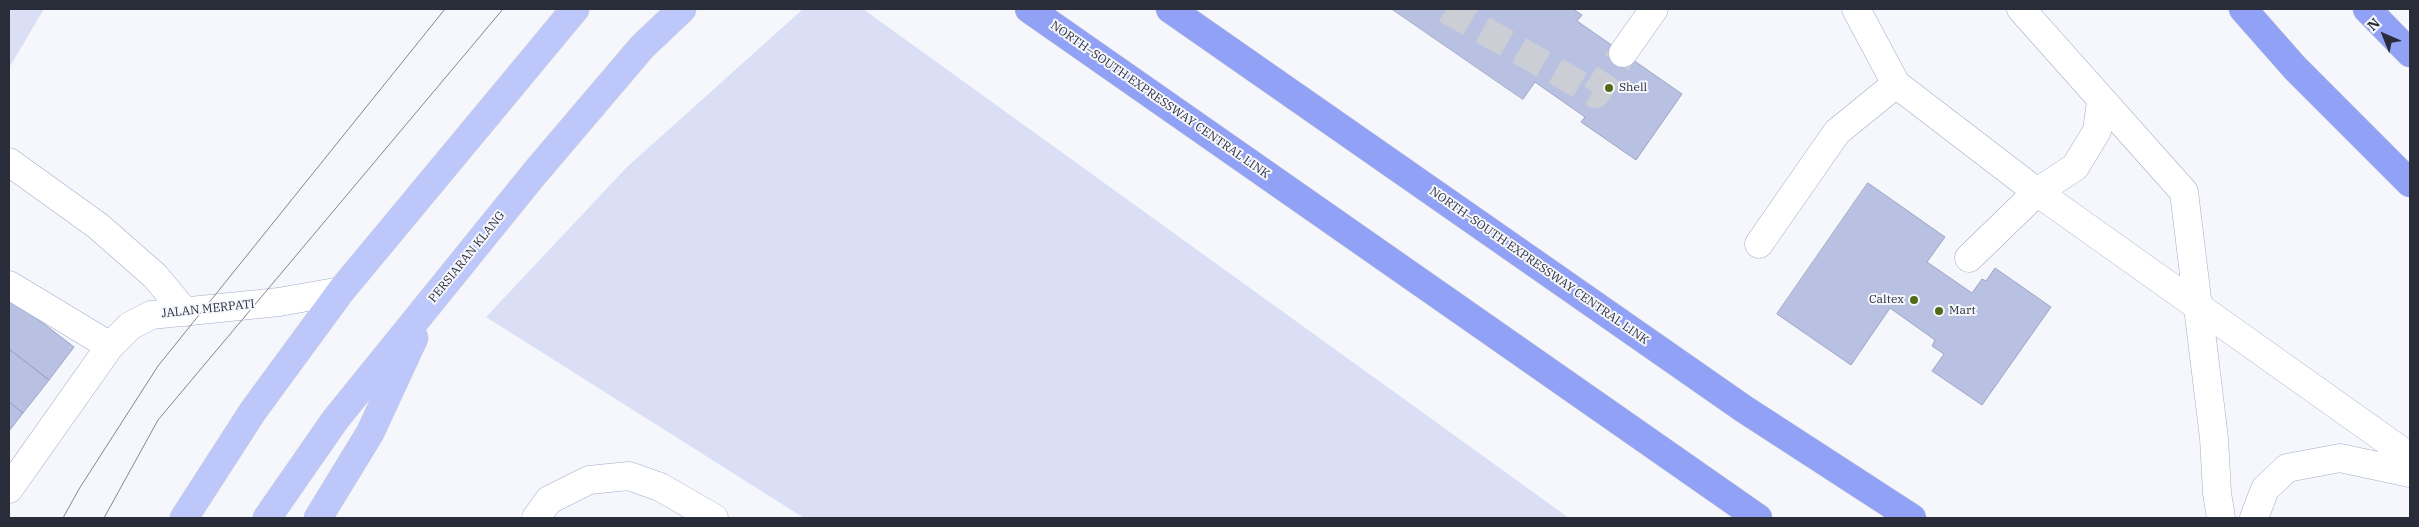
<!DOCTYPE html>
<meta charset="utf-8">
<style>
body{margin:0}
#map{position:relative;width:2419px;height:527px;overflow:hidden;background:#f5f7fd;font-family:"IBM Plex Serif",serif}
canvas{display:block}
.frame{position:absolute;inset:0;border:10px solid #292c39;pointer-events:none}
.north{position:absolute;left:2359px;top:10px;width:50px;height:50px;-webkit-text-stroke:4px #f5f7fd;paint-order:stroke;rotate:316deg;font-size:14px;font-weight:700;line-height:20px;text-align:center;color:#292c39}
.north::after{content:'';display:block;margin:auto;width:18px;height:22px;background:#292c39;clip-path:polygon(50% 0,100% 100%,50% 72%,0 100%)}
</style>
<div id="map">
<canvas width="2419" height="527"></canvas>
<div class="frame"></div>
<div class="north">N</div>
</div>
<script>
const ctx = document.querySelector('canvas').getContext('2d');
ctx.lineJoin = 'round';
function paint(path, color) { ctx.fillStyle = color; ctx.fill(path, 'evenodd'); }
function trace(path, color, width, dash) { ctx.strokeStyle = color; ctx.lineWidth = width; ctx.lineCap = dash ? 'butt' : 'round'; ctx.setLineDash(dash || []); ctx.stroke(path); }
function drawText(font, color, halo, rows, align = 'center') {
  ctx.font = font + ' "IBM Plex Serif",serif'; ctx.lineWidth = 4; ctx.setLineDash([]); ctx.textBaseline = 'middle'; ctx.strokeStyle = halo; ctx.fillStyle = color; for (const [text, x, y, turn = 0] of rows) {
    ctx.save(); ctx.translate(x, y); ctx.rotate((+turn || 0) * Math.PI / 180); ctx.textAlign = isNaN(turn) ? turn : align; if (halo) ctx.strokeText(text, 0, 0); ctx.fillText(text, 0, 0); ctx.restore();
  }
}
const green = new Path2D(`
 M9,9H44L9,68Z
 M803,9H863L1569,518H804L486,317L627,167Z`);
const building = new Path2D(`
 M1392,9H1573L1582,15L1577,21L1682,94L1636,160L1581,122L1585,117L1535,82L1523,99Z
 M1868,183L1945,237L1927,262L1972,293L1982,279L1986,281L1995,268L2051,307L1982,405L1932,371L1944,354L1932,346L1935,340L1890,308L1851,365L1777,314Z
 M9,297L74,347L49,380L9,349Z
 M9,349L49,380L23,413L9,402Z
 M9,402L23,413L9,431Z`);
const minorTunnel = new Path2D(`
 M1446,9L1596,94L1623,53`);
const minor = new Path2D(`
 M1856,9L1896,84L2037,192L2410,457
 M2021,9L2184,192L2214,438L2217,493L2221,518
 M1623,53L1654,9
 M9,162L98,226L155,276L185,312
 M1759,244L1837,132L1896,84
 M1969,258L2037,192L2075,167L2097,131L2101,101
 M9,285L110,346
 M9,489L110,346L130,326L151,315L279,302L341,291
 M536,518L549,500L589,480L629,476L660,487L714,518
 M2254,518L2265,489L2287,468L2340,458L2410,473`);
const major = new Path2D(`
 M184,518L253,411L341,291L575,9
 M267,518L335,420L534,174L642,47L682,9
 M318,518L370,433L414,338`);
const highway = new Path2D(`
 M1029,9L1758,518
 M1170,9L1744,409L1912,518
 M2243,9L2295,68L2410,183
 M2367,9L2410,53`);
const tram = new Path2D(`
 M63,518L79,489L158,366L445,9
 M104,518L158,420L503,9`);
const markers = [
 [1609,88,5,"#526919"],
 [1914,300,5,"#526919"],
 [1939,311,5,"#526919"]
];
const poiNames = [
 ["Shell",1619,88],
 ["Caltex",1904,300,"right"],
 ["Mart",1949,311]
];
const streetNames = [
 ["NORTH–SOUTH EXPRESSWAY CENTRAL LINK",1160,100,35],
 ["PERSIARAN KLANG",467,257,-51],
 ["NORTH–SOUTH EXPRESSWAY CENTRAL LINK",1539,266,35],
 ["JALAN MERPATI",208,309,-6]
];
paint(green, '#dadff5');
paint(building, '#b9c1e2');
trace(building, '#9da5c5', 1);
trace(minorTunnel, '#ccced6', 28, [28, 14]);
trace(minor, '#a3abcb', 29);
trace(major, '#d4d5d7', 29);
trace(highway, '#d4d5d7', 29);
trace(minor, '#fff', 28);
trace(major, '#bdc7f9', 28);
trace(highway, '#91a1f5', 28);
trace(tram, '#838690', 1);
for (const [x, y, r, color] of markers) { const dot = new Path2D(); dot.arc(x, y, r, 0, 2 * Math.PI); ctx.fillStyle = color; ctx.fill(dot); trace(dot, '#f5f7fd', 2); }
drawText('12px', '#292c39', '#f5f7fd', poiNames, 'left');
drawText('12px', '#292c39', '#f5f7fd', streetNames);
</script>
